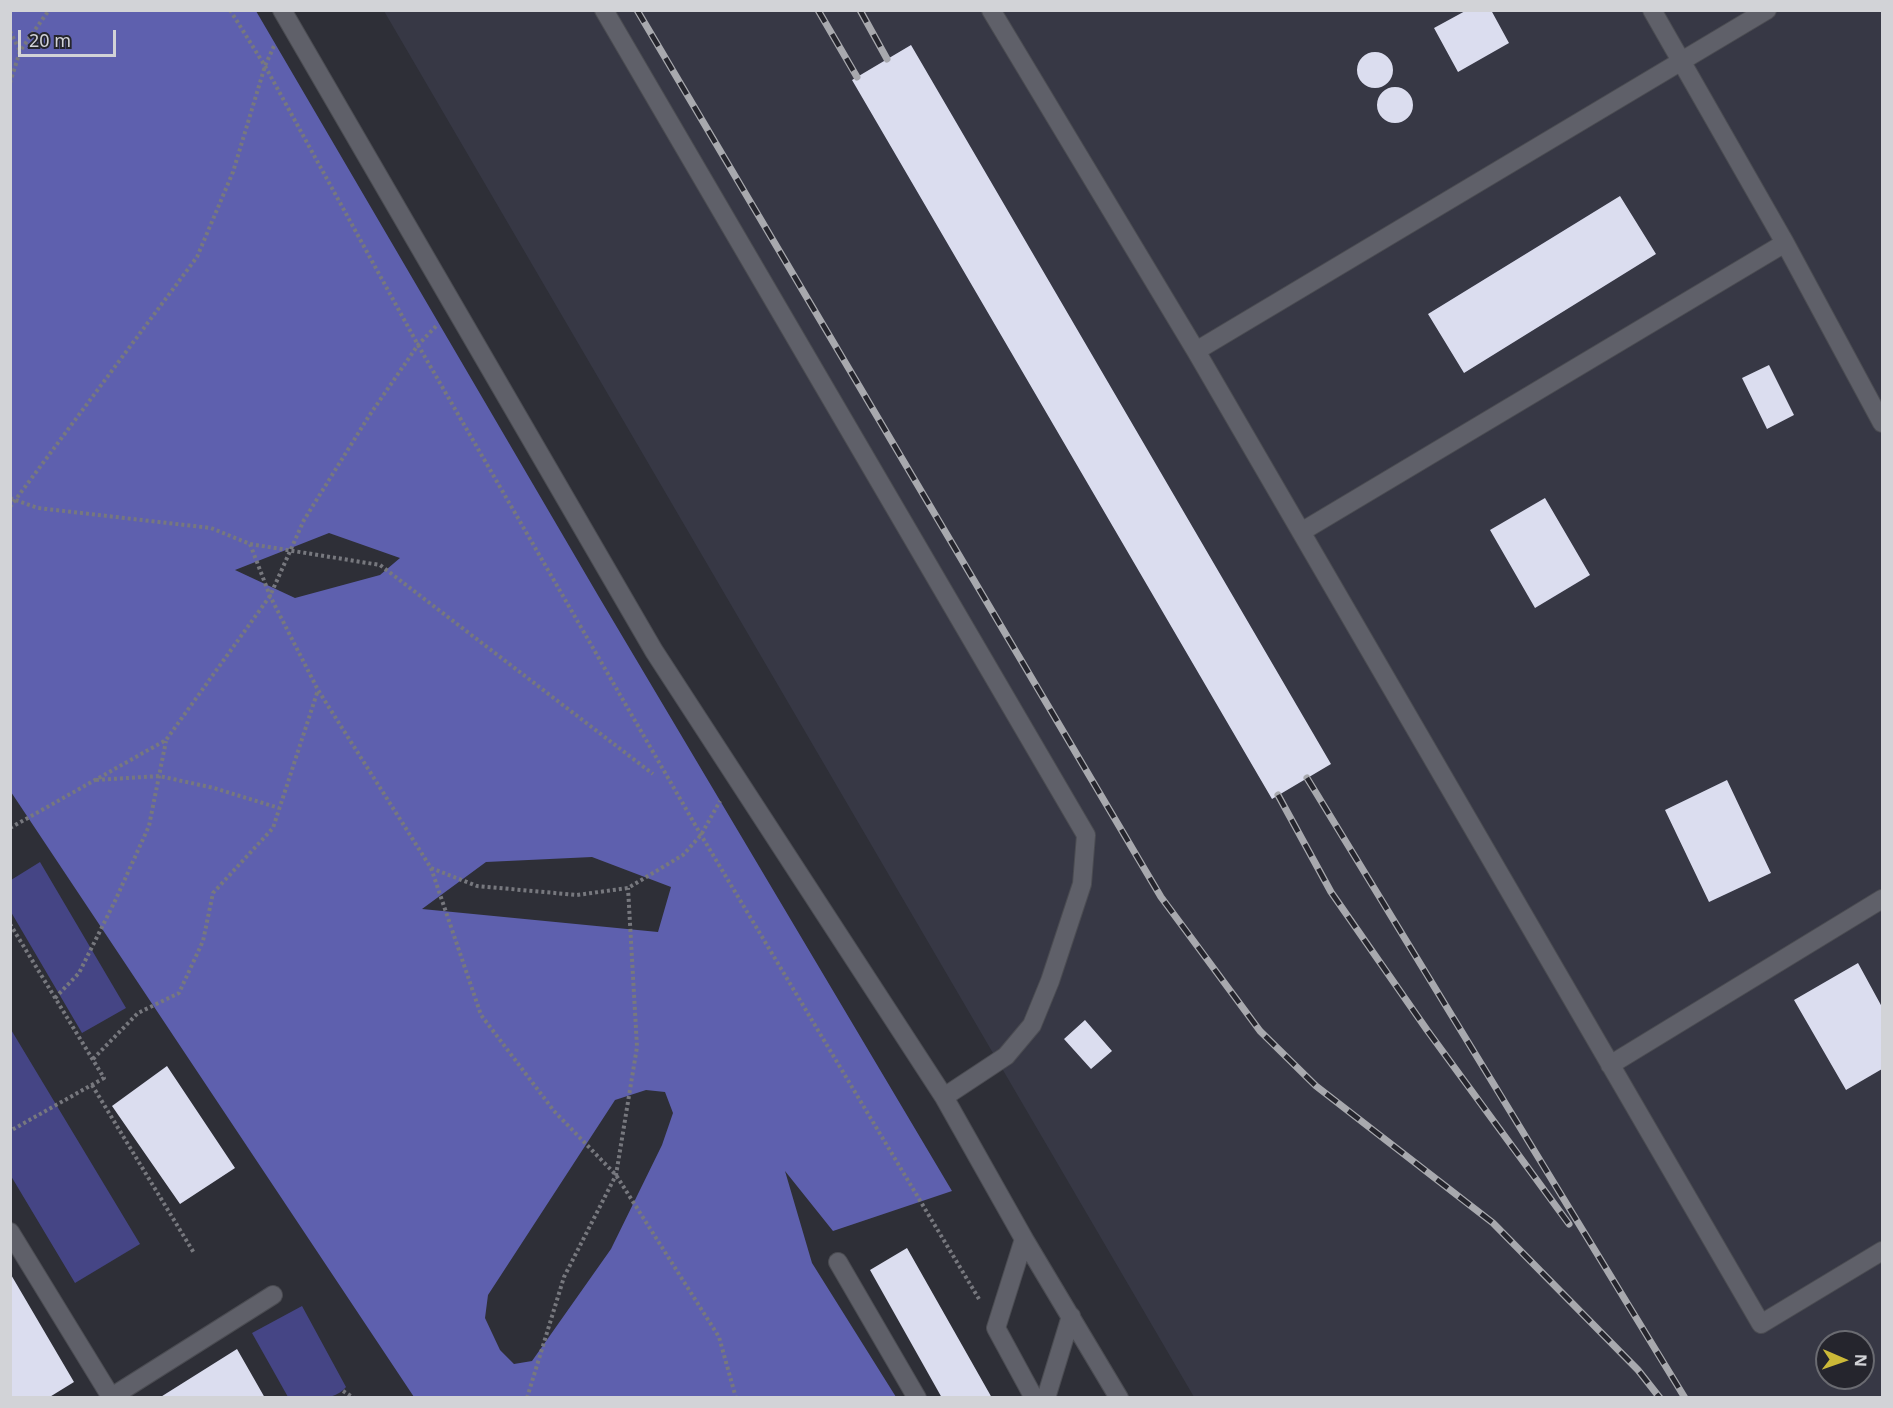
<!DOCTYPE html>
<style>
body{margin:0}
#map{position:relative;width:1893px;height:1408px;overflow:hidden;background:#2e2f37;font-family:"Noto Sans",sans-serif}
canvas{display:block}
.frame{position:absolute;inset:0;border:12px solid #d2d3d7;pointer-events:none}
.north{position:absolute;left:1815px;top:1330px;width:60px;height:60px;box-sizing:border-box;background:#25252d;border:2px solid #6a6b71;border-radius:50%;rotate:92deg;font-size:16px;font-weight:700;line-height:24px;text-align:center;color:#d2d3d7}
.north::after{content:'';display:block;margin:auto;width:21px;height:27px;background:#ccb938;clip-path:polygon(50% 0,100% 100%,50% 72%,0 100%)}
.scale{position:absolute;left:18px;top:30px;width:98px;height:27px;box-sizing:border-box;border:3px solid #d2d3d7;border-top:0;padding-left:8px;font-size:18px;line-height:21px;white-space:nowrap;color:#d2d3d7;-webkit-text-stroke:4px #25252d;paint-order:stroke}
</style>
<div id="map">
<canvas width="1893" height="1408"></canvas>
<div class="frame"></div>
<div class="north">N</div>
<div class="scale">20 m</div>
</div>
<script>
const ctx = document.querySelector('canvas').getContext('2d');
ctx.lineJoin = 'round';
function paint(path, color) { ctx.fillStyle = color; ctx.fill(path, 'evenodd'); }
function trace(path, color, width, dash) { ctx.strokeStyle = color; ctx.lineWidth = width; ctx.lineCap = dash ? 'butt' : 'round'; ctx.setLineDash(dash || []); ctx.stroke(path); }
const built = new Path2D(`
 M384,11H1882V1397H1194ZM1827,1342H1863V1378H1827Z`);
const green = new Path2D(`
 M40,862L126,1008L82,1033L11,912V880Z
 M10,1028L140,1244L75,1283L11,1176Z
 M302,1306L346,1387C333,1403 307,1398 288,1397L252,1333Z`);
const forest = new Path2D(`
 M10,11H256L599,597L952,1191L833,1231L785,1171L812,1263L896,1397H414L11,792ZM329,533L400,558L380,575L295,598L235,570ZM592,857L671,887L658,932L422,909L486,862ZM646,1090L665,1092L673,1113L662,1145L611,1249L532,1361L514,1364L500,1350L485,1318L488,1295L615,1100Z`);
const building = new Path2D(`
 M1467,10H1491L1509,43L1458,72L1434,28Z
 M911,45L1331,764L1272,799L852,80Z
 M1357 70a18 18 0 1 1 36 0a18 18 0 1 1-36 0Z
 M1377 105a18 18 0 1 1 36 0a18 18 0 1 1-36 0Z
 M1620,196L1656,254L1464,373L1428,314Z
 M1769,365L1794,415L1767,429L1742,378Z
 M1545,498L1590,575L1535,608L1490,530Z
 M1727,780L1771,873L1709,902L1665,810Z
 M1858,963L1882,1007V1069L1846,1090L1794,1000Z
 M1085,1020L1112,1051L1091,1069L1064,1039Z
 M167,1066L235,1168L180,1204L112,1106Z
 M907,1248L992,1398H942L870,1270Z
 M10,1273L74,1382L48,1398H10Z
 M237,1349L265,1398H159Z`);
const path = new Path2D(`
 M230,10L265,66L418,345L701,835L979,1299
 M10,31L20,51
 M10,83L20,51L49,10
 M10,498L38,508L211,528L250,544L380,565L653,774
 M10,507L197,257L233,172L265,66L274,46
 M250,544L270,596L318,690L431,868L481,1015L554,1111L616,1175L719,1337L736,1398
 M96,780L159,776L214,788L279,808
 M10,828L166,740L270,596L304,520L369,416L418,345L437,325
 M431,868L477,886L577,895L628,888L683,855L701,835L720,801
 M10,924L104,1078L10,1131
 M55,998L79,973L115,901L149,826L166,741
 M93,1059L138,1013L179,993L203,941L213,893L273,828L318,690
 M92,1085L194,1253
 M343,1391L354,1398
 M527,1398L564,1277L616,1175L637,1047L628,888`);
const minor = new Path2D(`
 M282,10L654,651L944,1097L1024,1239L1119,1398
 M604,10L1086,835L1082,884L1050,981L1032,1025L1006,1056L944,1097
 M991,10L1196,351L1761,1324L1882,1251
 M1652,10L1785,243L1882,423
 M1196,351L1767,10
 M1301,532L1785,243
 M1610,1065L1882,899
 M10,1232L111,1397
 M1024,1239L996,1328L1034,1398
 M838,1262L917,1398
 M110,1398L273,1295
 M1046,1398L1071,1316`);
const rail = new Path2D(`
 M637,10L1161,897L1260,1031L1316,1086L1493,1223L1638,1370L1660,1398
 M818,10L857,77
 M860,10L887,59
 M1307,778L1685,1398
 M1278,795L1331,892L1427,1030L1569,1224`);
paint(built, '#373845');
paint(green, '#454585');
paint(forest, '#5e60ae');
paint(building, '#dbddef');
trace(minor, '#4b4c52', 20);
trace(path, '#77787e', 4, [3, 3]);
trace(minor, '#5f6069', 18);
trace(rail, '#a8a9ae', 7);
trace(rail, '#25252d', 4.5, [14]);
</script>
